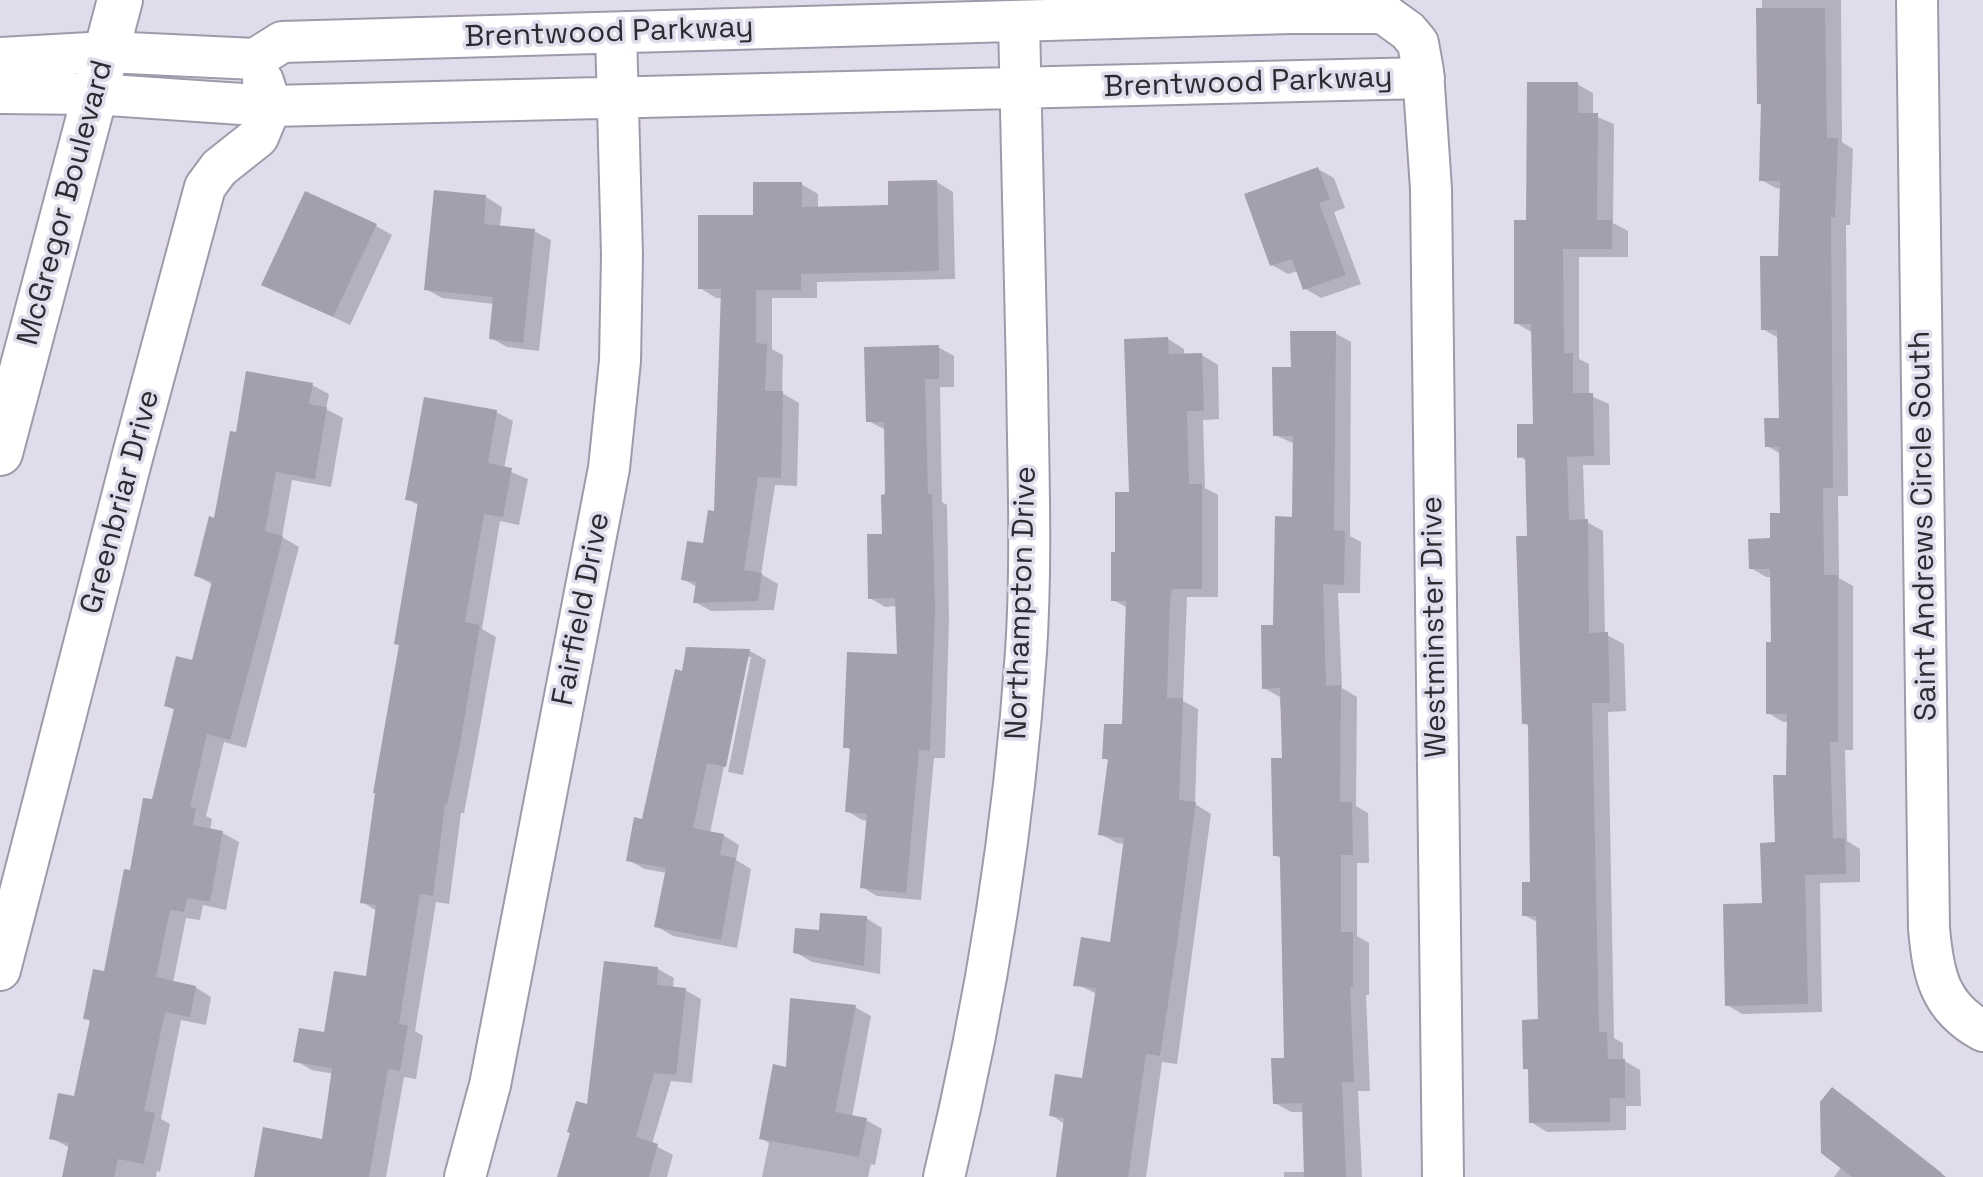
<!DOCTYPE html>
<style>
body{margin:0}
canvas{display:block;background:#e1dcec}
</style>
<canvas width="1983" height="1177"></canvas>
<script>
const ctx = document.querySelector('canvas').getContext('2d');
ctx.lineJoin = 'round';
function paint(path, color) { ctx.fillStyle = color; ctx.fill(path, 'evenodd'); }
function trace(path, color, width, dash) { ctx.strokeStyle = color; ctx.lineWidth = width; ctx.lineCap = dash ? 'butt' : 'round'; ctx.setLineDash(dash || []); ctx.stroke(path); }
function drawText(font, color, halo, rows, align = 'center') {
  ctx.font = font + ' "Space Grotesk",sans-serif'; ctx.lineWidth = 7; ctx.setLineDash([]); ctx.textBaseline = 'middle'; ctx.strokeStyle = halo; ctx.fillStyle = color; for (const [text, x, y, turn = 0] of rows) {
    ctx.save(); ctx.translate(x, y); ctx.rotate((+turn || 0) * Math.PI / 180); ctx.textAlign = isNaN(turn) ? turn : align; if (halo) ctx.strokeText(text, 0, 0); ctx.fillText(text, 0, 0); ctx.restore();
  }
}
const shadow = new Path2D(`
 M1762,0H1841L1842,142L1853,149L1850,225H1846L1848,496H1838L1839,578L1853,586V750H1845L1847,841L1860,849V882L1820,883L1822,1012L1742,1014L1727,1005L1764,905L1788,777L1789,722H1783L1768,713L1773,644L1772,577H1766L1751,568L1772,540L1782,515L1781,454L1767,446L1781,420L1778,338L1763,329L1780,257L1782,189L1776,188L1761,180Z
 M1577,84L1593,93V115L1614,124L1613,223L1628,231V257H1579V359L1589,364V395L1609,404L1610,465H1583L1585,521L1603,531L1605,634L1624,644L1626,711L1608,712L1614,1038L1623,1043V1060L1640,1070L1641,1106H1626V1130L1547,1132L1531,1122L1530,1071L1525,1068L1540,1021L1539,923L1524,915L1532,884L1530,727L1524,723L1529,538L1527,461L1519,456L1535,426L1533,333L1516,323L1528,222Z
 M1318,169L1334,178L1345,208L1334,212L1361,284L1321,298L1304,288L1298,271L1288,274L1272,265Z
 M937,182L953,192L955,279L817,282V298H772V349L783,355L782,393L799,403L797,486L775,485L761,574L778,584L774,610L711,611L695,602L697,587L683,579L705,545L716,513L722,298H716L700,288L755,217L801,184L818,194V209L890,207Z
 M436,192L486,197L502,207L500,227L534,231L551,240L539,351L507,347L491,338L494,304L442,298L426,289Z
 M376,226L392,235L350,325L277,290Z
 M1335,333L1351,342L1350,536L1361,542L1360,593H1338L1342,688L1357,697L1356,806L1368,813L1369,863H1357V936L1369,943V995H1366L1370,1091H1358L1362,1177H1284V1172H1306L1304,1112H1291L1275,1103L1286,1060L1280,858L1275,855L1284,760L1280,697L1264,688L1294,519L1295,444L1275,435L1293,369Z
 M1168,339L1184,349V356L1202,355L1218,365L1219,419L1203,420L1205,488L1218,495V597H1187L1183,701L1198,709L1195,804L1211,814L1177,1064L1162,1062L1146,1177H1058L1065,1124L1051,1115L1084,1080L1097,994L1076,984L1111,944L1125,844L1117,843L1100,834L1110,761L1104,758L1124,727L1128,608L1113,600L1117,554Z
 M938,347L954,356V387H940L942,502L947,505L949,620L945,758H934L921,900L877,896L862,887L868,821L862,820L847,811L852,751L846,747L899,656L897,606L885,607L870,598L884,536L887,496L886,430L868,421Z
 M312,385L329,394L326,409L343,418L331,487L292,480L282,537L299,547L246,748L224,742L206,816L212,819L210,830L223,833L239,842L226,910L203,905L200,920L186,918L173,983L195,987L211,997L206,1025L181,1020L161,1119L170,1124L160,1172L157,1171L156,1177H64L70,1148L51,1138L75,1098L92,1022L85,1018L106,974L176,711L166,705L193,662L213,585L196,575L216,520L238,434Z
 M496,412L513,421L504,469L528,479L519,525L500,521L482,629L496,637L476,749L464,813H461L449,904L436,902L415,1031L423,1036L416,1079L404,1077L386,1177H255L323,1141L334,1074L312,1070L296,1061L325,1034L368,979L377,911L362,902L420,506L407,499Z
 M688,649L750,651L766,660L743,775L728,772L751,657H747L710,833L723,835L739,845L736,860L751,869L737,948L673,936L656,926L667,873L645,869L628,860L644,821L684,673Z
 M866,918L882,928L880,974L812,962L795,952L821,932Z
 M658,969L674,978L673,989L685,990L701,999L692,1083L671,1081L652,1144L673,1155L667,1177H559L589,1107Z
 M855,1007L871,1016L852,1117L866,1120L882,1129L875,1165L871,1164L868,1177H762L769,1143L761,1138L788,1069Z
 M1832,1090L1848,1099L1942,1173L1938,1177H1834L1842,1166Z`);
const building = new Path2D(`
 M1756,8H1825L1827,138H1838L1835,217H1831L1833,488H1823L1824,575H1838V742H1830L1833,838H1845L1846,874L1805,875L1808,1004L1725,1006L1723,904L1762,903L1760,843L1775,842L1773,775H1786L1787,714H1766V642H1771L1770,569H1749L1748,539L1770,538V513H1780L1779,447H1765L1764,418H1779L1777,330H1761L1760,256H1778L1780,181H1759L1761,104H1757Z
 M1527,82H1578V113H1598L1597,220H1612V249H1563L1564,353H1573V393H1593L1594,456L1567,457L1569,520L1588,519L1589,633L1608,632L1610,703H1592L1599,1032H1607L1608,1059H1625V1098H1610V1122L1529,1123L1528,1069H1523L1522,1020L1538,1019L1536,916H1522V882H1530L1528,724H1522L1516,536H1527L1525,457L1517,458V424H1533L1531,324H1514V220H1526Z
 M1318,167L1330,199L1319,203L1346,275L1303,290L1292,259L1270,266L1244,194Z
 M937,180L939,271L801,274V290H756V343L767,344L765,391H783L781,478L758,477L744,570L762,573L758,601L693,603L696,582L681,580L687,541L703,543L708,510L714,511L721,289H698V215H753V182H802V207L888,205V181Z
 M434,190L486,195L484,224L535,229L523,343L489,339L493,297L424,290Z
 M305,191L377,224L333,317L261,285Z
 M1290,331H1336L1334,530L1345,531L1344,585L1323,584L1326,686L1341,685L1340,802H1352L1353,855H1341V932H1353V987H1350L1354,1082H1342L1346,1177H1304L1302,1103L1273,1104L1271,1058H1284L1280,856H1273L1271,758H1282L1280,688L1262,689L1261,625H1273L1275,516L1292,517L1293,436H1273L1272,367H1291Z
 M1168,337L1169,354L1202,353L1204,411H1187L1189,484H1202V589H1172L1170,601L1167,698H1183L1179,800L1196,802L1176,951L1160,1056L1146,1054L1128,1177H1056L1064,1118L1049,1116L1055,1074L1082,1078L1096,988L1073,986L1081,937L1110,942L1124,838L1098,835L1108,759H1102L1104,724H1122L1126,601H1111V552H1115V492H1129L1124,339Z
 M939,345V379H925L928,494H932L935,611L930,751L919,750L906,893L860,888L867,814L845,812L850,748H843L847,652L897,654L895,598L868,599L867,534H882L881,495L885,494L884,422H866L864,347Z
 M246,371L313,383L309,404L327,407L315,479L276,472L265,531L283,536L259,632L230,740L207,734L190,807L196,808L193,825L223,831L210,902L187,898L184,912L170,910L156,977L196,986L190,1017L165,1012L144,1111L155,1113L144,1164L118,1159L114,1177H62L69,1143L49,1139L58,1093L74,1096L90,1020L83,1019L93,969L104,971L124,869L130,870L143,798L152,799L174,709L164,706L176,656L192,660L212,581L194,576L209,516L214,518L230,431L236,432Z
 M424,397L497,410L488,463L512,468L503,517L484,514L465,622L480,625L461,739L447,805H445L433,896L420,894L399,1024L408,1025L400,1071L388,1069L369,1177H254L263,1127L322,1139L332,1068L293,1062L299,1028L324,1032L334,971L366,976L376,905L360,903L375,793H373L399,645L394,644L418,502L405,500Z
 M686,647L750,649L726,767L707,763L693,828L724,834L720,855L736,858L721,940L654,927L666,868L626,861L634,817L642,819L675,669L682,671Z
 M820,913L867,916L864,966L793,953L795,928L819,930Z
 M604,961L658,967L657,985L686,988L676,1075L654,1073L636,1137L658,1144L649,1177H557L570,1133L567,1132L576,1101L587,1104Z
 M790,998L856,1005L835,1112L867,1118L859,1157L759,1139L773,1064L786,1067Z
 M1832,1087L1946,1177H1852L1821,1153L1820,1102Z`);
const minor = new Path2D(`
 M1917,0L1929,928C1933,974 1939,1007 1983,1031
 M0,58L107,52L255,59L282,42L1290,13H1383L1408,31L1418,43L1423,71L1431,189L1443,1177
 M0,93L94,94L271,106L1424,78
 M0,970L132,458L205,187L219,168L258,137L271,106L263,81
 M465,1177L490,1085L609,468L620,361L622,255L616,33
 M944,1177C986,1004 1014,829 1026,652C1032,559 1028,466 1027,373C1024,256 1022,139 1019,22`);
const major = new Path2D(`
 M0,453L120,0`);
const streetNames = [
 ["Brentwood Parkway",609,33,-2],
 ["Brentwood Parkway",1248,83,-2],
 ["McGregor Boulevard",66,203,-75],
 ["Greenbriar Drive",121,502,-75],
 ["Saint Andrews Circle South",1924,526,-91],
 ["Northampton Drive",1022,603,-88],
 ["Fairfield Drive",582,609,-79],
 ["Westminster Drive",1435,627,-91]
];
paint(shadow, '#0003');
paint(building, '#a39fae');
trace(minor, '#9f9aaa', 44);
trace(major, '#9f9aaa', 48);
trace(minor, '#fff', 40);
trace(major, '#fff', 44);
drawText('30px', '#2d2b32', '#e1dcec', streetNames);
</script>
